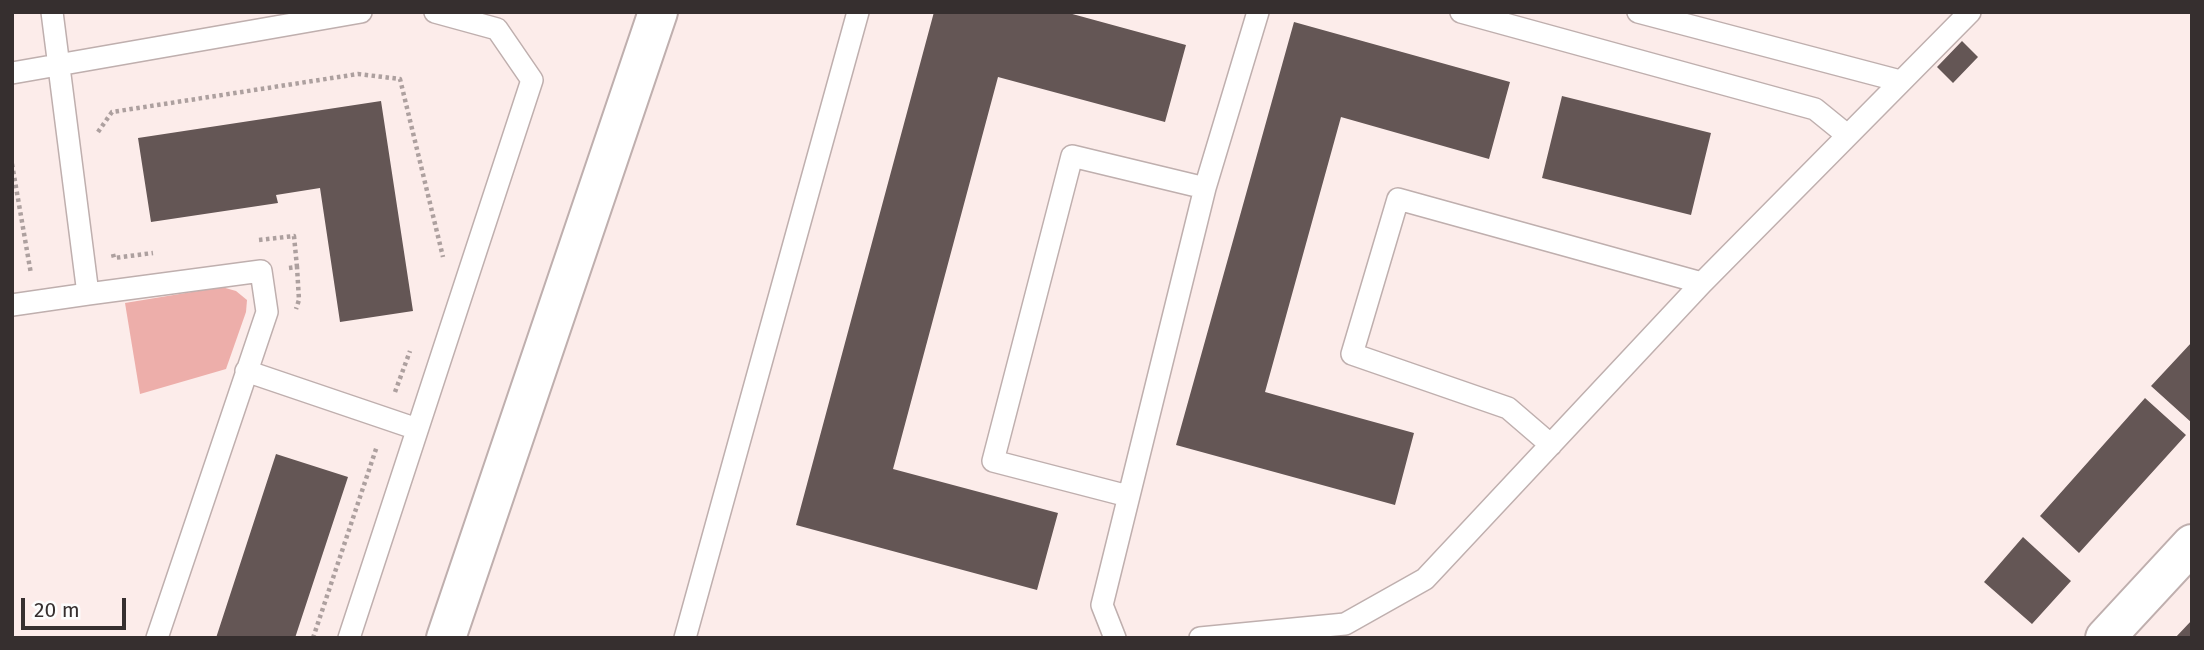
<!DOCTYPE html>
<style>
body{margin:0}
#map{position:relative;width:2204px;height:650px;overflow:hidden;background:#fcecea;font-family:"Fira Sans",sans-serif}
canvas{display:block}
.frame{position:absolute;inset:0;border:14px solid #362f2f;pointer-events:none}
.scale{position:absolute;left:21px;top:598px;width:105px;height:32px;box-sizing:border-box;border:4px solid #362f2f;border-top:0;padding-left:9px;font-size:21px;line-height:24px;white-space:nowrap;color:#362f2f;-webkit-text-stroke:5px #fdfdfd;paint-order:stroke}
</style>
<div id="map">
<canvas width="2204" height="650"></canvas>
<div class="frame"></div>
<div class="scale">20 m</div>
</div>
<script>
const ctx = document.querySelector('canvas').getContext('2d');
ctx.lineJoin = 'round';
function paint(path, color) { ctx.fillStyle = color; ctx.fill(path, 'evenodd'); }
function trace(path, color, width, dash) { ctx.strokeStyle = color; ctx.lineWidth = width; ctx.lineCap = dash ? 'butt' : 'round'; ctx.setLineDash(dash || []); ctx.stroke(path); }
const green = new Path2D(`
 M222,287L236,291L247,300L246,312L226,369L140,394L125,303Z`);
const building = new Path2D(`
 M934,12H1065L1186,45L1165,122L998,77L893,469L1058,513L1037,590L796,525Z
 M1294,22L1510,82L1489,159L1341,117L1265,392L1414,433L1395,505L1176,445Z
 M1962,41L1978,57L1953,83L1937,67Z
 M1562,96L1711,133L1691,215L1542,178Z
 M381,101L413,311L340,322L320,188L276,195L278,203L151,222L138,138Z
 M2192,342V423L2151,386Z
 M2145,398L2186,435L2079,553L2040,516Z
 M276,454L348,477L295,638H216Z
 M2023,537L2071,581L2032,624L1984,582Z
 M2192,620V638H2175Z`);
const path = new Path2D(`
 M98,132L112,112L358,74L400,79L443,257
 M12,164L31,274
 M259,240L294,236L297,267
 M113,254L114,258L153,253
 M289,268L297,267L299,300L296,309
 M395,392L410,351
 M313,638L377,446`);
const lane = new Path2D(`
 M52,12L88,294L261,271L267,312L157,638
 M1461,12L1815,109L1847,135
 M1638,12L1900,81
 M12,73L361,12
 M12,305L88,294
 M246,371L417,429
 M1551,445L1508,408L1352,354L1398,199L1702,283
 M1128,496L993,461L1072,156L1205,188
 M349,638L532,80L497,29L435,12
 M685,638L858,12
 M1115,638L1102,605L1205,188L1258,12
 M1200,638L1345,624L1425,579L1702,283L1970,12`);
const street = new Path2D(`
 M446,638L658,12
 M2105,638L2192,544`);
paint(green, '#edaeaa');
paint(building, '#645655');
trace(lane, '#bfafae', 24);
trace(street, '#bfafae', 42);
trace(path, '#ada09f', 4.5, [3.5, 3.5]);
trace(lane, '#fff', 21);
trace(street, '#fff', 38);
</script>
